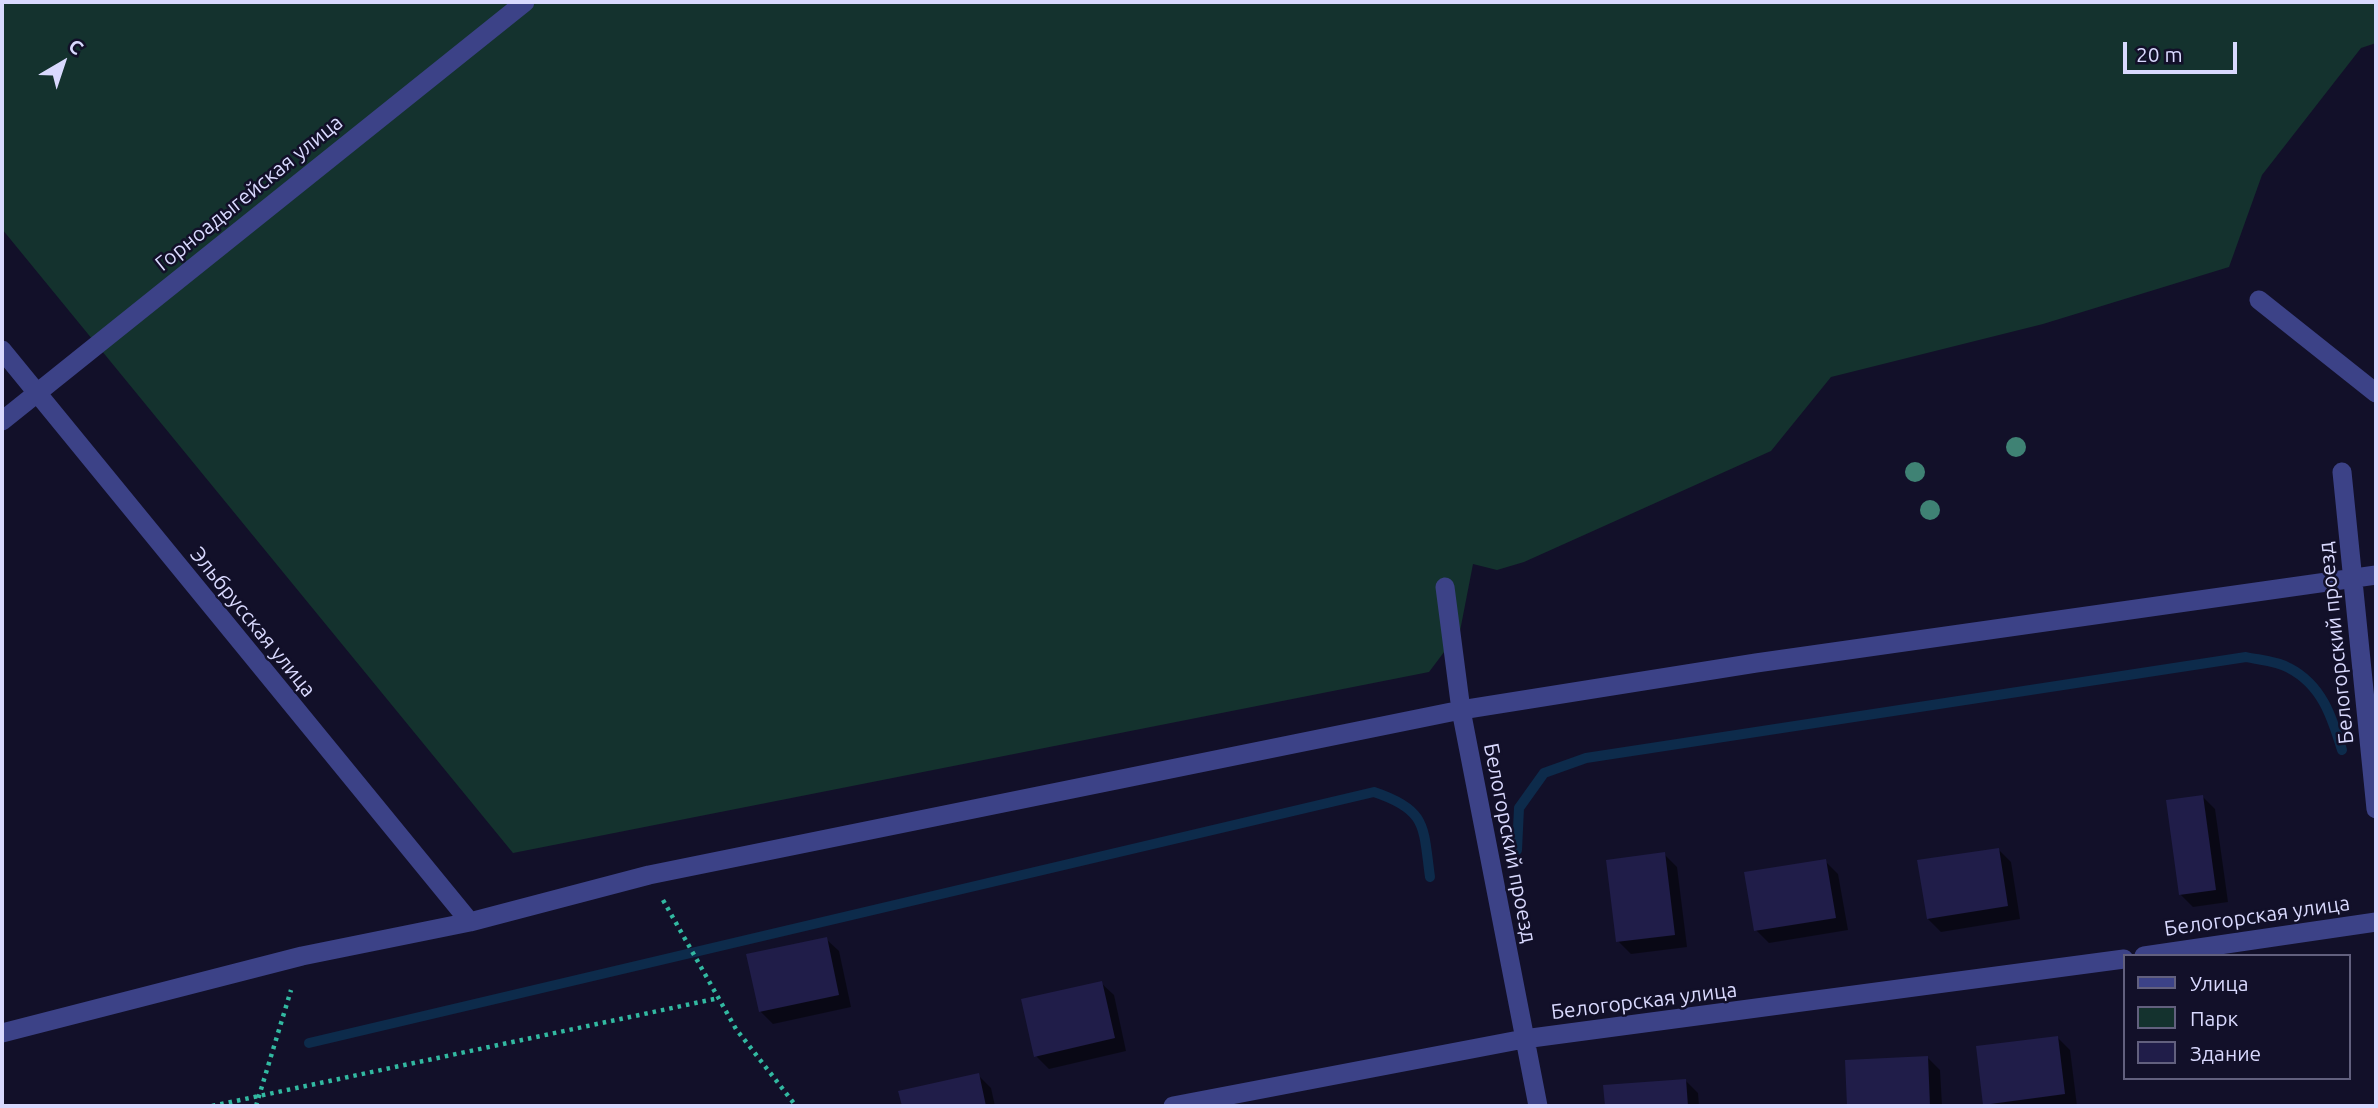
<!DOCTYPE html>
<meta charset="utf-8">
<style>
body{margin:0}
#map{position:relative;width:2378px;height:1108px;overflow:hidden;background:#121029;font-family:Ubuntu,sans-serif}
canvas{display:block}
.frame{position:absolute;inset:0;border:4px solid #d9d9fe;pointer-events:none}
.legend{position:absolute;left:2123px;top:954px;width:228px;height:126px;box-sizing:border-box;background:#121029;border:2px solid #62607e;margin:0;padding:9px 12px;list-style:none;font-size:21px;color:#d9d9fe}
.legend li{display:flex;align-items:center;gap:14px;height:35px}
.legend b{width:35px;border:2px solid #62607e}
.north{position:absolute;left:28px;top:28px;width:70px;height:70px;-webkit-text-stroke:5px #121029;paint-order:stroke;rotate:39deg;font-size:19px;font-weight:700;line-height:28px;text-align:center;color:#d9d9fe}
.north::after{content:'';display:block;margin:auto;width:24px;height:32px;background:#d9d9fe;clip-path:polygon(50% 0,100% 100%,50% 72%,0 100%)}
.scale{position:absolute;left:2123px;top:42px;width:114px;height:32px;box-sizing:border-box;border:4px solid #d9d9fe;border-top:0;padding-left:9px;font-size:21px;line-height:24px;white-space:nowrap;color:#d9d9fe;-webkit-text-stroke:5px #121029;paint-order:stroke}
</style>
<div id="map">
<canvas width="2378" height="1108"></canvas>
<div class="frame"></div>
<ul class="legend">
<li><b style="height:9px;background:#3c4287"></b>Улица</li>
<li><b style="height:19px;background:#14322e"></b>Парк</li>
<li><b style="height:19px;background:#201d49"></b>Здание</li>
</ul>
<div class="north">С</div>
<div class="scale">20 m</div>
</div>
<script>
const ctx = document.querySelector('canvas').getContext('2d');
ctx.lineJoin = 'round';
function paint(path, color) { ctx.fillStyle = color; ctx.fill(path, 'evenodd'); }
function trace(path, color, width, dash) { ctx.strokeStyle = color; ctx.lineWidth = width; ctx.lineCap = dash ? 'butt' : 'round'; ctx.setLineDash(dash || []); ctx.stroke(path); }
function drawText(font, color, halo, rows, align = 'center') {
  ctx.font = font + ' Ubuntu,sans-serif'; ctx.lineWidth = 5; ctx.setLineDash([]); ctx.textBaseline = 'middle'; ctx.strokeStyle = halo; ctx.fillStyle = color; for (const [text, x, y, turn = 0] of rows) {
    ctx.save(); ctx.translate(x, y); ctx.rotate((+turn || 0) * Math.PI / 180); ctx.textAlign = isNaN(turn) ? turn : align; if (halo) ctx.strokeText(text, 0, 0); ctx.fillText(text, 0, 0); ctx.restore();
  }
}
const green = new Path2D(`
 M2,2H2376V43L2361,48L2262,175L2229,267L2043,324L1831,377L1771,451L1524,562L1497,570L1473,564L1460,631L1429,672L513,853L2,229Z`);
const shadow = new Path2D(`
 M2202,796L2215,809L2228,902L2193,907L2180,894Z
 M1998,849L2011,862L2020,919L1941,932L1928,919Z
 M1664,854L1677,867L1687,947L1631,954L1618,941Z
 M1825,861L1838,874L1848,930L1769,943L1756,930Z
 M826,939L839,951L851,1007L773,1024L760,1011Z
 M1101,983L1114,995L1126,1051L1049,1069L1036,1056Z
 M2057,1037L2070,1050L2077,1106L1985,1104Z
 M1927,1057L1940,1070L1942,1106H1849L1847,1061Z
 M978,1075L991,1088L995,1106H903L900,1093Z
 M1685,1080L1698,1093L1699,1106H1607L1605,1087Z`);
const stream = new Path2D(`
 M1517,850L1519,808L1544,773L1586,758L2246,657C2259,660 2277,661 2289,668C2322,685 2332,717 2342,750
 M309,1043L1374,792C1428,810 1423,827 1430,877`);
const building = new Path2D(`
 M2203,795L2216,890L2179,895L2166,800Z
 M1999,848L2008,906L1927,919L1917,860Z
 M1665,852L1675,935L1616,942L1606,860Z
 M1826,859L1836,918L1754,931L1744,872Z
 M827,937L839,995L759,1012L746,954Z
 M1102,981L1115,1038L1034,1057L1021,999Z
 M2058,1036L2065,1094L1983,1105L1976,1046Z
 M1928,1056L1930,1106H1847L1845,1060Z
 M979,1073L986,1106H902L898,1091Z
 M1686,1079L1688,1106H1605L1603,1085Z`);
const path = new Path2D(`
 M663,900L736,1029L796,1106
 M212,1106L719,998
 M256,1106L291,990`);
const minor = new Path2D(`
 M2259,300L2376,393
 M2,350L470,922
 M2,421L525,2
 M2342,472L2376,809
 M1445,587L1461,710L1538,1106
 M2144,956L2376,922
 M2,1033L302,956L470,922L649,875L1461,710L1756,663L2376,575
 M1173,1106L1524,1039L2124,959`);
const trees = [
 [2016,447],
 [1915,472],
 [1930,510]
];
const streetNames = [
 ["Горноадыгейская улица",249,193,-39],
 ["Эльбрусская улица",253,622,51],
 ["Белогорский проезд",2336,643,-96],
 ["Белогорский проезд",1510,843,79],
 ["Белогорская улица",2257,916,-8],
 ["Белогорская улица",1644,1001,-7]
];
paint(green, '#14322e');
paint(shadow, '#0007');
trace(stream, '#0d2b4b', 10);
paint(building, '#201d49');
trace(path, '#32b9a1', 4.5, [3.5, 5]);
trace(minor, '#3c4287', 19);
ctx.fillStyle = '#3f8274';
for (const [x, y] of trees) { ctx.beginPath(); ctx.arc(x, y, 10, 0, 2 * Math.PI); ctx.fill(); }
drawText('21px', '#d9d9fe', '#121029', streetNames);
</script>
